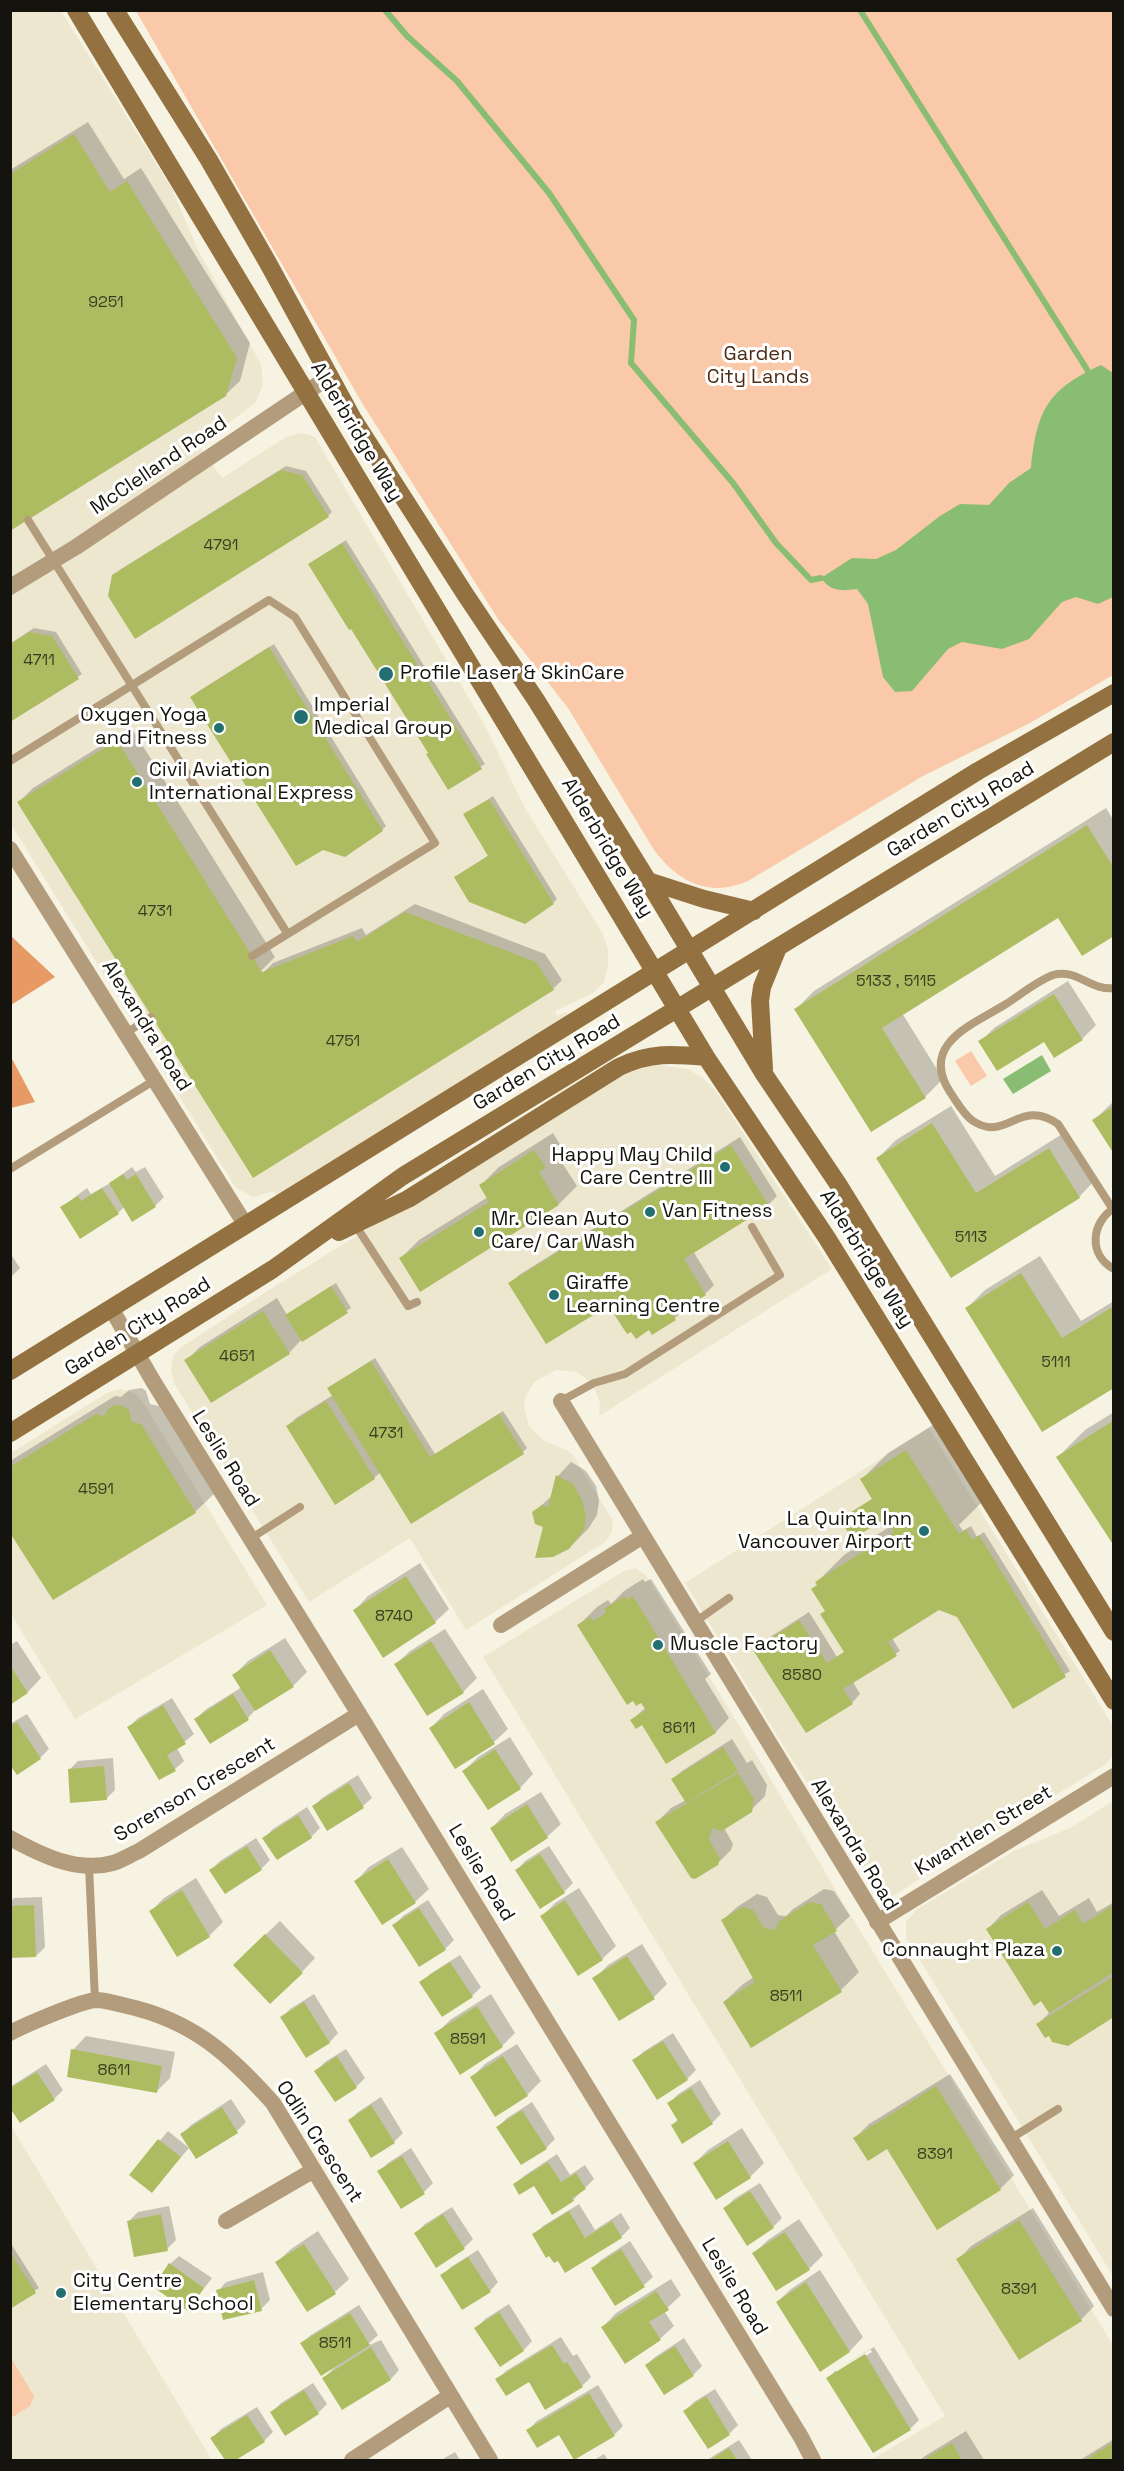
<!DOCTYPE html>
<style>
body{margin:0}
#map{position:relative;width:1124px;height:2471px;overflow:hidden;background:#f7f3e2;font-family:"Space Grotesk",sans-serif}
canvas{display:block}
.frame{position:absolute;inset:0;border:12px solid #15130d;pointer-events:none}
</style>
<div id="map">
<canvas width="1124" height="2471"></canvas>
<div class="frame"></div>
</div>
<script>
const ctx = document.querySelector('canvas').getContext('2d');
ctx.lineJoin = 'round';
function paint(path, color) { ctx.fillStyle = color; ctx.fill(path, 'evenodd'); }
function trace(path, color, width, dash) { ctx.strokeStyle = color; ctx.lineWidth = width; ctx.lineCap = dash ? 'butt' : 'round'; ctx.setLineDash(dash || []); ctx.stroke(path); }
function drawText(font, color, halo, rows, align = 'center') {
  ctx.font = font + ' "Space Grotesk",sans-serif'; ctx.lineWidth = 6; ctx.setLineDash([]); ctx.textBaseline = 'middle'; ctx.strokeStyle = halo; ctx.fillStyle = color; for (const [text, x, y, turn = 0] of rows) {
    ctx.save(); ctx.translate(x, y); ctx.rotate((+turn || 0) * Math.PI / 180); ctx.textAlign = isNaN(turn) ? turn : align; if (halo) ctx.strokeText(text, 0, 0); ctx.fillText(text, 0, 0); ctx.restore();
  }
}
const built = new Path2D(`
 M11,11H61L172,189L198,250L261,364L263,385L255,403L199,446L222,478L286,437L300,433L311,435L316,439L484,724L525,808L603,934L608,950V964L604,982L593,993L555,1011L557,1016L566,1012L568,1014L277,1196L273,1191L253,1197L236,1188L11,824Z
 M652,1064L688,1069L703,1078L715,1090L832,1269L599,1416L600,1403L595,1390L589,1381L577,1372L556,1370L534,1382L525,1398L524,1407L529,1426L543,1440L568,1451L574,1456L613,1521L612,1532L605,1542L466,1630L410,1538L309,1602L174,1383L171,1370L173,1356L180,1348L261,1295L624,1071Z
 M120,1389L134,1393L143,1402L267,1605L75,1719L11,1614V1453L105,1394Z
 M929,1428L1113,1726V1755L1106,1764L891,1897L883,1899L786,1750L685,1583Z
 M635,1568L646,1575L739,1725L842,1901L1113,2345V2460H871L945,2416L483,1657L624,1571Z
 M1113,1801V2276L907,1939L906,1930V1922L917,1909L1014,1851L1072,1827Z
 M11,2126L212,2460H11Z`);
const green = new Path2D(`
 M136,11H1113V675L1028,724L923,776L748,881C709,898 678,882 654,850L568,708L498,619L362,403Z
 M971,1051L987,1076L971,1086L955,1061Z
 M11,2358L34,2396L30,2406L11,2418Z`);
const forest = new Path2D(`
 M11,936L55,977L11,1005Z
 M10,1055L35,1102L11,1108H10Z`);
const water = new Path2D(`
 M1101,365L1113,373V597L1098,604L1076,597L1062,602L1029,639L1002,649L962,642L948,649L912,691L895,692L883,677L868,604L857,589C841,591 831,592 821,578L852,558L876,559L896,550L940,516L960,504L989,505L1009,483L1031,468C1037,410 1047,390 1101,365Z
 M1042,1055L1051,1071L1013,1094L1003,1079Z`);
const shadow = new Path2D(`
 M88,122L124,179L141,168L250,343L240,381L225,395L10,530V170Z
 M286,466L306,471L332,512L328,516L118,571Z
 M346,540L485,764L448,788L430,753L352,627L309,564Z
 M34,628L56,632L82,674L10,720V644Z
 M274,644L386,826L382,830L196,693Z
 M131,727L275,957L256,976L258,978L273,963L362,928L366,935L415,904L545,954L562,980L553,989L253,1176L19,802L33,788Z
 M493,796L557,899L553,903L456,877L489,855L465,815Z
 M1106,808L1114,821V934L1059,916L902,1013L943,1079L925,1097L796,1009L814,991Z
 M1068,981L1096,1025L1082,1039L980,1042L994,1028Z
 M1114,1101V1152L1094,1120Z
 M951,1106L995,1176L1067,1131L1097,1178L1079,1197L952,1276L878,1158L896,1140Z
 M553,1133L563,1149L557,1155L577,1186L559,1204L421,1290L401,1258L419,1240L488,1197L481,1185L499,1167Z
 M740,1137L777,1196L768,1205L693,1251L714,1285L705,1294L683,1308L684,1310L675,1318L652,1333L650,1328L614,1311L618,1308L614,1301L510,1283L519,1275Z
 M132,1167L136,1172L145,1167L164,1197L155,1206H125L118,1213L62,1207L87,1188L91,1194L112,1182Z
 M10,1253L20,1268L10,1278Z
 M1040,1256L1081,1321L1114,1301V1386L966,1309L985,1290Z
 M336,1283L351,1308L301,1340L289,1353L186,1361L200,1347L277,1298L287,1315Z
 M375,1358L435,1454L503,1411L527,1448L523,1452L381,1472L374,1478L287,1427L296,1418L333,1395V1385Z
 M142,1388L146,1391L150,1404L159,1406L214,1494L195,1512L53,1598L10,1530V1461L115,1396L121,1397L129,1390Z
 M1114,1412V1544L1058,1457L1085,1430Z
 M933,1425L982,1502L959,1525L963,1531L971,1526L977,1537L984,1532L1070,1671L1014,1707L958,1616L939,1609L892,1638L900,1651L853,1682L860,1694L852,1703L755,1650L764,1641L809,1612L837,1657L845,1652L826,1610L817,1582L844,1555L891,1526L885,1516L841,1519L874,1498L862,1479L888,1453Z
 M571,1462L586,1471L596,1486L599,1501L597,1515L588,1529L569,1548L545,1526L534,1512L553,1495L558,1476Z
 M420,1563L449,1609L435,1622L355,1610L368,1596Z
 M643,1579L645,1582L651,1579L711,1674L705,1679L729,1718L716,1732L667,1762L642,1723L632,1720L646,1707L579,1625L597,1607L608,1600L611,1604L624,1591Z
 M445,1629L477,1678L463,1692L396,1664L410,1651Z
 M285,1638L307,1672L293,1686L256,1709L248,1718L196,1719L205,1710L242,1687L234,1675L248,1661Z
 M17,1641L41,1678L28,1692L10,1703V1645Z
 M483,1689L508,1729L494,1742L456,1767L431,1728L444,1714Z
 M172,1698L194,1734L177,1748L184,1761L175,1769L160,1778L129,1727L138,1718Z
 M27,1714L49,1749L40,1758L10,1762V1724Z
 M510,1737L533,1774L520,1788L464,1771L478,1757Z
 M732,1739L747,1763L752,1760L767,1785L765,1796L751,1810L724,1828L733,1844L731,1850L717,1864L657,1822L671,1808L686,1800L673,1779L682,1771Z
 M113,1758L115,1790L106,1799L69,1770L78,1761Z
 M358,1775L372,1798L363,1806L327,1829L314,1806L322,1798Z
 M541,1792L561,1824L547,1837L492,1828L505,1814Z
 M307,1807L320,1828L311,1837L264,1838L273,1829Z
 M256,1838L270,1860L261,1869L211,1870L220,1861Z
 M549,1846L573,1883L564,1892L517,1870L525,1861Z
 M402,1847L429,1889L415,1902L356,1881L369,1867Z
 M196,1878L223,1922L209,1936L178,1955L151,1911L164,1898Z
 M579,1888L616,1946L602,1959L542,1916L555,1903Z
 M824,1889L834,1891L850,1916L834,1931L859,1972L841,1990L724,2002L743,1984L754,1977L723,1920L737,1907L757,1894L767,1897L778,1915L786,1916L793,1909Z
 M1042,1890L1059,1916L1089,1898L1097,1912L1114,1902V2016L1049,2034L1038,2024L1050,2012L988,1929L1001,1915Z
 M42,1897L45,1947L36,1956L10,1957V1902L14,1898Z
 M428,1900L454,1940L445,1949L394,1925L403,1916Z
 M280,1921L315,1958L302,1972L248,1951Z
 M642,1944L667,1984L654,1997L594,1979L608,1965Z
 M460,1955L481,1987L472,1996L421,1983L430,1974Z
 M314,1994L338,2033L330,2042L306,2056L282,2018L290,2009Z
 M491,1994L515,2033L502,2046L436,2034L450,2020Z
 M673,2033L696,2070L687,2079L634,2061L643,2052Z
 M86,2036L175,2052L170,2078L156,2092L73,2050Z
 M517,2044L541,2081L527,2095L472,2077L485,2064Z
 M346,2049L365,2078L356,2087L316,2071L325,2062Z
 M46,2064L63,2090L54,2099L10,2105V2087Z
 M950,2074L1014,2175L1000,2189L887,2147L855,2138L869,2124Z
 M700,2080L721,2114L712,2123L683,2142L673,2125L678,2119L669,2104L677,2095Z
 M381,2097L403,2133L394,2142L372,2156L349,2121L358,2112Z
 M231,2099L246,2122L237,2131L182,2134L191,2125Z
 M532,2102L555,2139L546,2148L498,2127L507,2118Z
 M742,2128L764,2163L750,2177L717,2198L695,2163L708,2150Z
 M168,2131L189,2148L152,2191L131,2175Z
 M411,2148L433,2183L424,2192L402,2207L379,2172L388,2163Z
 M557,2154L570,2175L585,2165L594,2179L573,2200L534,2184H515L524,2176Z
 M760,2183L782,2218L773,2227L725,2208L734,2199Z
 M579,2204L595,2230L621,2213L630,2228L621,2237L559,2258L534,2235L543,2226Z
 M169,2206L176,2240L167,2249L129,2221L138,2212Z
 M452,2207L473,2239L464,2248L416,2233L425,2224Z
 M1033,2208L1094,2306L1081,2320L958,2260L971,2246Z
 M799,2219L823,2255L809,2269L754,2253L768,2240Z
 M318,2231L349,2279L335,2292L307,2310L277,2262L291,2249Z
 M630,2241L653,2277L644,2285L593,2268L601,2260Z
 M10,2242L39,2288L10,2307Z
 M478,2250L498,2282L490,2291L442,2276L451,2267Z
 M179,2256L212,2278L188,2309L170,2264Z
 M820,2270L863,2337L850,2351L820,2370L777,2302L791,2289Z
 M263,2272L270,2300L261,2309L218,2291L226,2282Z
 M671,2279L681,2295L664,2311L674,2326L660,2339L603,2327L616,2313Z
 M509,2304L532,2341L524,2350L500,2365L476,2328L485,2319Z
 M359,2305L378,2335L365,2347L381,2340L399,2370L391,2379L343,2408L324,2378L336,2366L302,2343L311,2335Z
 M561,2337L573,2356L577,2354L591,2377L582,2386L497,2380L506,2371Z
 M684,2338L702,2366L693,2375L646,2365L655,2357Z
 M874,2347L919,2420L910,2429L828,2378L836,2370V2374L872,2352L870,2349L837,2370Z
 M313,2383L327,2404L318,2413L272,2412L281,2403Z
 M598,2385L623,2426L614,2435L528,2430L537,2421Z
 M715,2389L738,2425L729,2434L708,2447L685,2411L694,2402Z
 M257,2407L273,2432L264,2441L233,2460H226L212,2438L221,2429Z
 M966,2431L984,2460H920L925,2456Z
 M1114,2439V2460H1080Z
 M739,2440L752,2460H707Z
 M455,2452L460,2460H441Z
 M604,2454L608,2460H594Z`);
const stream = new Path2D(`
 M385,10L407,36L457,81L549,193L634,320L631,363L733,483L776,543L811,580L821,578
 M860,10L1088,371`);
const building = new Path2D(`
 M74,134L110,192L127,181L237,358L226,396L10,531V174Z
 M281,470L302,475L329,517L135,639L108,596L112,575Z
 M342,543L482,769L448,790L426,754L428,753L351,629L349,630L308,564Z
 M29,632L52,636L79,679L10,722V644Z
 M269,647L383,831L345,857L323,850L296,866L190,697Z
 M117,740L262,972L353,936L357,942L405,912L536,962L554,990L253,1178L17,802Z
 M489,799L554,904L525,924L469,902L454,877L488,856L463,814Z
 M1087,825L1114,868V936L1082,956L1058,918L882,1028L926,1098L871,1132L794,1009Z
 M1054,994L1083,1040L1054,1058L1044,1042L997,1071L978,1041Z
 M1114,1106V1154L1092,1120Z
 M932,1123L976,1193L1049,1148L1080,1198L951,1278L876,1158Z
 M731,1145L769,1206L684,1259L706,1295L673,1315L676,1320L652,1335L649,1330L636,1339L631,1332L627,1334L612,1311L617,1309L613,1303L546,1344L508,1283Z
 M534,1150L546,1168L539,1172L559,1205L420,1292L399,1258L489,1202L479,1185Z
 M123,1174L127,1180L136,1174L156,1207L132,1222L109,1183Z
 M102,1188L119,1214L80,1239L60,1207L78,1196L81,1201Z
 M1021,1273L1062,1338L1114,1306V1388L1042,1432L965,1308Z
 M331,1286L348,1313L302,1342L285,1315Z
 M263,1311L290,1354L211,1403L184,1360Z
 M371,1361L430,1457L499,1414L524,1454L411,1524L327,1388Z
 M326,1401L375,1479L335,1505L286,1426Z
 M116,1405L123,1406L129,1410L132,1422L141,1424L196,1513L53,1600L10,1533V1467L96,1414L104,1416L109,1408Z
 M1114,1420V1546L1056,1457Z
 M906,1450L959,1534L966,1529L972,1540L979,1535L1066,1677L1013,1709L957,1617L939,1610L888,1642L897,1656L843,1689L853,1704L806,1733L753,1650L799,1620L827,1663L844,1652L820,1614L825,1611L811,1589L817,1585L815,1582L894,1532L885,1519L852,1539L840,1519L872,1499L860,1479Z
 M556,1475L573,1484L582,1500L586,1516L584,1530L569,1549L553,1557L535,1558L543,1527L535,1524L532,1512L542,1505L548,1507Z
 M406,1576L436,1623L383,1658L353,1610Z
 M625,1596L627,1600L633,1596L716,1733L666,1764L642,1725L636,1729L630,1720L646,1710L641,1703L636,1706L633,1701L627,1705L577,1625L590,1617L593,1621L606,1613L604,1609Z
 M431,1641L464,1693L427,1716L394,1664Z
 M270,1650L294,1687L255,1711L232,1675Z
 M10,1665L28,1693L10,1705Z
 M233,1694L249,1720L210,1744L194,1719Z
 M469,1702L495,1744L455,1769L429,1728Z
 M163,1705L186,1744L167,1755L176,1771L159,1780L127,1727Z
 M17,1722L41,1759L17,1775L10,1765V1726Z
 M723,1747L738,1771L686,1803L671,1779Z
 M495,1749L521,1789L488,1810L462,1771Z
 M104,1766L107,1800L70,1803L68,1769Z
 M738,1773L754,1799L752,1812L722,1831L712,1828L709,1840L720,1858L718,1865L695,1879L691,1878L655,1822Z
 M349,1783L364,1808L327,1831L312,1806Z
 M527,1804L548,1838L511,1862L490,1828Z
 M298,1815L312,1838L277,1860L262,1838Z
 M247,1846L262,1870L225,1894L209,1870Z
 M540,1854L565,1893L540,1909L515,1870Z
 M388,1859L416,1903L382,1925L354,1881Z
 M182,1890L210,1937L177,1957L149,1911Z
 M565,1900L603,1960L578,1976L540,1916Z
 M809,1902L821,1904L837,1931L813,1945L842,1992L751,2048L723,2002L755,1982L721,1920L742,1907L753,1910L764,1928L776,1930L778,1922Z
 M1028,1902L1045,1929L1075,1910L1083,1924L1114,1905V1972L1049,2013L1041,2001L1034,2006L986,1929Z
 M34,1905L36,1957L10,1958V1906Z
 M419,1908L446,1950L419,1967L392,1925Z
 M265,1934L303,1973L270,2004L233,1965Z
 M627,1956L655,1999L619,2021L592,1978Z
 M450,1962L473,1997L442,2017L419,1982Z
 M1114,1976V2017L1068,2046L1052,2042L1049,2036L1045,2038L1036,2024Z
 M304,2002L330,2043L306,2058L280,2017Z
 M477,2006L503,2047L460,2075L434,2033Z
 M663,2041L688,2080L657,2100L632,2060Z
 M71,2049L162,2066L157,2093L67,2077Z
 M337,2056L357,2088L335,2102L314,2071Z
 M503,2056L528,2096L495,2117L470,2077Z
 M37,2072L55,2100L20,2123L10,2108V2088Z
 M936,2086L1001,2190L937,2230L887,2149L868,2161L853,2138Z
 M691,2088L713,2124L682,2144L671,2125L678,2121L667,2103Z
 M371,2105L395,2143L371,2158L348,2120Z
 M222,2107L238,2133L196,2159L180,2134Z
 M522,2110L547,2149L521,2165L496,2127Z
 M158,2139L181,2157L152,2193L129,2175Z
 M728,2141L751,2178L716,2200L693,2163Z
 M402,2156L425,2194L401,2209L377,2171Z
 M548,2162L561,2182L576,2173L586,2189L572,2198L574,2201L552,2215L534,2186L519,2195L513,2184Z
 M750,2191L774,2228L747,2246L723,2208Z
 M569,2211L585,2238L612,2221L622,2238L565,2273L558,2261L554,2263L549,2256L546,2258L532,2234Z
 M161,2214L168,2251L134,2257L127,2221Z
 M443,2214L465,2249L436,2268L414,2233Z
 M1019,2220L1082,2321L1019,2360L956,2259Z
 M785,2232L810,2270L776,2291L752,2253Z
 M304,2244L336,2294L307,2312L275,2262Z
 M621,2249L645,2287L615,2306L591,2268Z
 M10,2252L36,2293L10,2309Z
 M468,2257L491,2292L462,2310L440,2275Z
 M169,2263L204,2288L188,2311L153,2287Z
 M254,2280L262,2311L223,2320L216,2290Z
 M806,2282L850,2352L820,2372L776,2302Z
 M656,2291L669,2310L649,2322L661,2340L625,2364L601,2327Z
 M499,2312L524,2351L500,2367L474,2328Z
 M350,2313L370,2345L321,2376L300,2343Z
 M552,2345L564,2364L567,2362L583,2387L545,2410L529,2382L506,2396L495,2379Z
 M675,2346L694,2376L664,2395L645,2365Z
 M371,2347L391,2380L342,2410L322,2378Z
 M865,2354L911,2430L873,2453L826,2378Z
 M304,2390L319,2414L285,2436L270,2412Z
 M589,2393L615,2436L574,2460L559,2435L537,2448L526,2430Z
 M706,2396L730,2435L708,2449L683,2411Z
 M247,2415L265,2442L236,2460H225L210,2438Z
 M1114,2442V2460H1085Z
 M952,2443L962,2460H923Z
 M729,2448L737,2460H710Z`);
const lane = new Path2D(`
 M28,520L287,933
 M10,761L269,600L295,617L435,843L252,956
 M126,1033L151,1017
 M10,1169L155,1080
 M1112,1208L1058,1124C1019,1097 1007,1143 973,1121C963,1114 957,1102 950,1092C919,1044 972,1025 1006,1004C1020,995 1037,981 1053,975C1076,968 1091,991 1114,988
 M1114,1208C1091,1223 1088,1255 1114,1269
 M354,1223L408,1306L417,1302
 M561,1401L594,1383L625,1374L780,1275L752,1227
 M250,1539L300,1507
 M695,1622L729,1598
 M89,1866L95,2000
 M1010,2139L1058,2109`);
const street = new Path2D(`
 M10,587L76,547L329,377
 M10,849L245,1224
 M111,1308L153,1381L359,1714L801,2437L813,2460
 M561,1401L1114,2309
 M501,1625L643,1536
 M10,1838C41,1855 77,1873 113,1863C122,1860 130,1855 139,1851L359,1714
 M877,1922L1114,1776
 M10,2033C25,2025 81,2001 96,2000C105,2000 118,2004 127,2006C193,2021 229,2054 273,2103L490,2460
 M226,2221L314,2170
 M352,2460L450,2396`);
const secondary = new Path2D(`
 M76,10L706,1057L827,1238L1114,1701
 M115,10L209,160L268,263L353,419L465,594L536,700L648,881L764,1074L838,1184L1114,1632
 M648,881L704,899L754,911
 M764,1069L760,1001L762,987L777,950
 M339,1232L408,1199L619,1067C650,1052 674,1054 706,1057
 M10,1371L978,771L1114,693
 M10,1433L273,1269L403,1176L1114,742`);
const markers = [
 [386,674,8,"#226e70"],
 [301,717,8,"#226e70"],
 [219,728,6,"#226e70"],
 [137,782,6,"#226e70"],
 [725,1167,6,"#226e70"],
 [650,1212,6,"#226e70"],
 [479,1232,6,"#226e70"],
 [554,1295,6,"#226e70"],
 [924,1531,6,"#226e70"],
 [658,1645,6,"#226e70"],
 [1057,1951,6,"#226e70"],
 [61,2293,6,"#226e70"]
];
const numberNames = [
 ["9251",106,303],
 ["4791",221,546],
 ["4711",39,661],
 ["4731",155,912],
 ["5133 , 5115",896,982],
 ["4751",343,1042],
 ["5113",971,1238],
 ["4651",237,1357],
 ["5111",1056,1363],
 ["4731",386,1434],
 ["4591",96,1490],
 ["8740",394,1617],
 ["8580",802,1676],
 ["8611",679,1729],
 ["8511",786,1997],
 ["8591",468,2040],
 ["8611",114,2071],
 ["8391",935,2155],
 ["8391",1019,2290],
 ["8511",335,2344]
];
const parkNames = [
 ["Garden",758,355],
 ["City Lands",758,378]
];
const streetNames = [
 ["Alderbridge Way",356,432,59],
 ["McClelland Road",159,466,-34],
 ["Garden City Road",961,810,-31],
 ["Alderbridge Way",607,848,59],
 ["Alexandra Road",146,1026,58],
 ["Garden City Road",547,1063,-31],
 ["Alderbridge Way",866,1259,58],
 ["Garden City Road",138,1327,-32],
 ["Leslie Road",225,1459,58],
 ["Sorenson Crescent",195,1790,-31],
 ["Kwantlen Street",984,1831,-31],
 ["Alexandra Road",854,1845,59],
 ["Leslie Road",481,1873,59],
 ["Odlin Crescent",319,2142,57],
 ["Leslie Road",734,2287,59]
];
const poiNames = [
 ["Profile Laser & SkinCare",400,674],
 ["Imperial",314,706],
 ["Medical Group",314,729],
 ["Oxygen Yoga",207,716,"right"],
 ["and Fitness",207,739,"right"],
 ["Civil Aviation",149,771],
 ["International Express",149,794],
 ["Happy May Child",713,1156,"right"],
 ["Care Centre III",713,1179,"right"],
 ["Van Fitness",662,1212],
 ["Mr. Clean Auto",491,1220],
 ["Care/ Car Wash",491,1243],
 ["Giraffe",566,1284],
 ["Learning Centre",566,1307],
 ["La Quinta Inn",912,1520,"right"],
 ["Vancouver Airport",912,1543,"right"],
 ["Muscle Factory",670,1645],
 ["Connaught Plaza",1045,1951,"right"],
 ["City Centre",73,2282],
 ["Elementary School",73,2305]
];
paint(built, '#ede7cf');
paint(green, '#fac9a9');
paint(forest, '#e79a63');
paint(water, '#89bd73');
paint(shadow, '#0003');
trace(stream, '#89bd73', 6);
paint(building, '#aebc61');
trace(lane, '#b39c7c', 8);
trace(street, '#b39c7c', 16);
trace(secondary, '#937140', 18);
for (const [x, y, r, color] of markers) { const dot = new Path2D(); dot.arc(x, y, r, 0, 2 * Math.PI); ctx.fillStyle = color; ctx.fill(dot); trace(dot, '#fff', 2); }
drawText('16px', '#3b3d22', null, numberNames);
drawText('20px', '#4c2c15', '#fff', parkNames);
drawText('20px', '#15130d', '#fff', streetNames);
drawText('20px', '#15130d', '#fff', poiNames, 'left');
</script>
